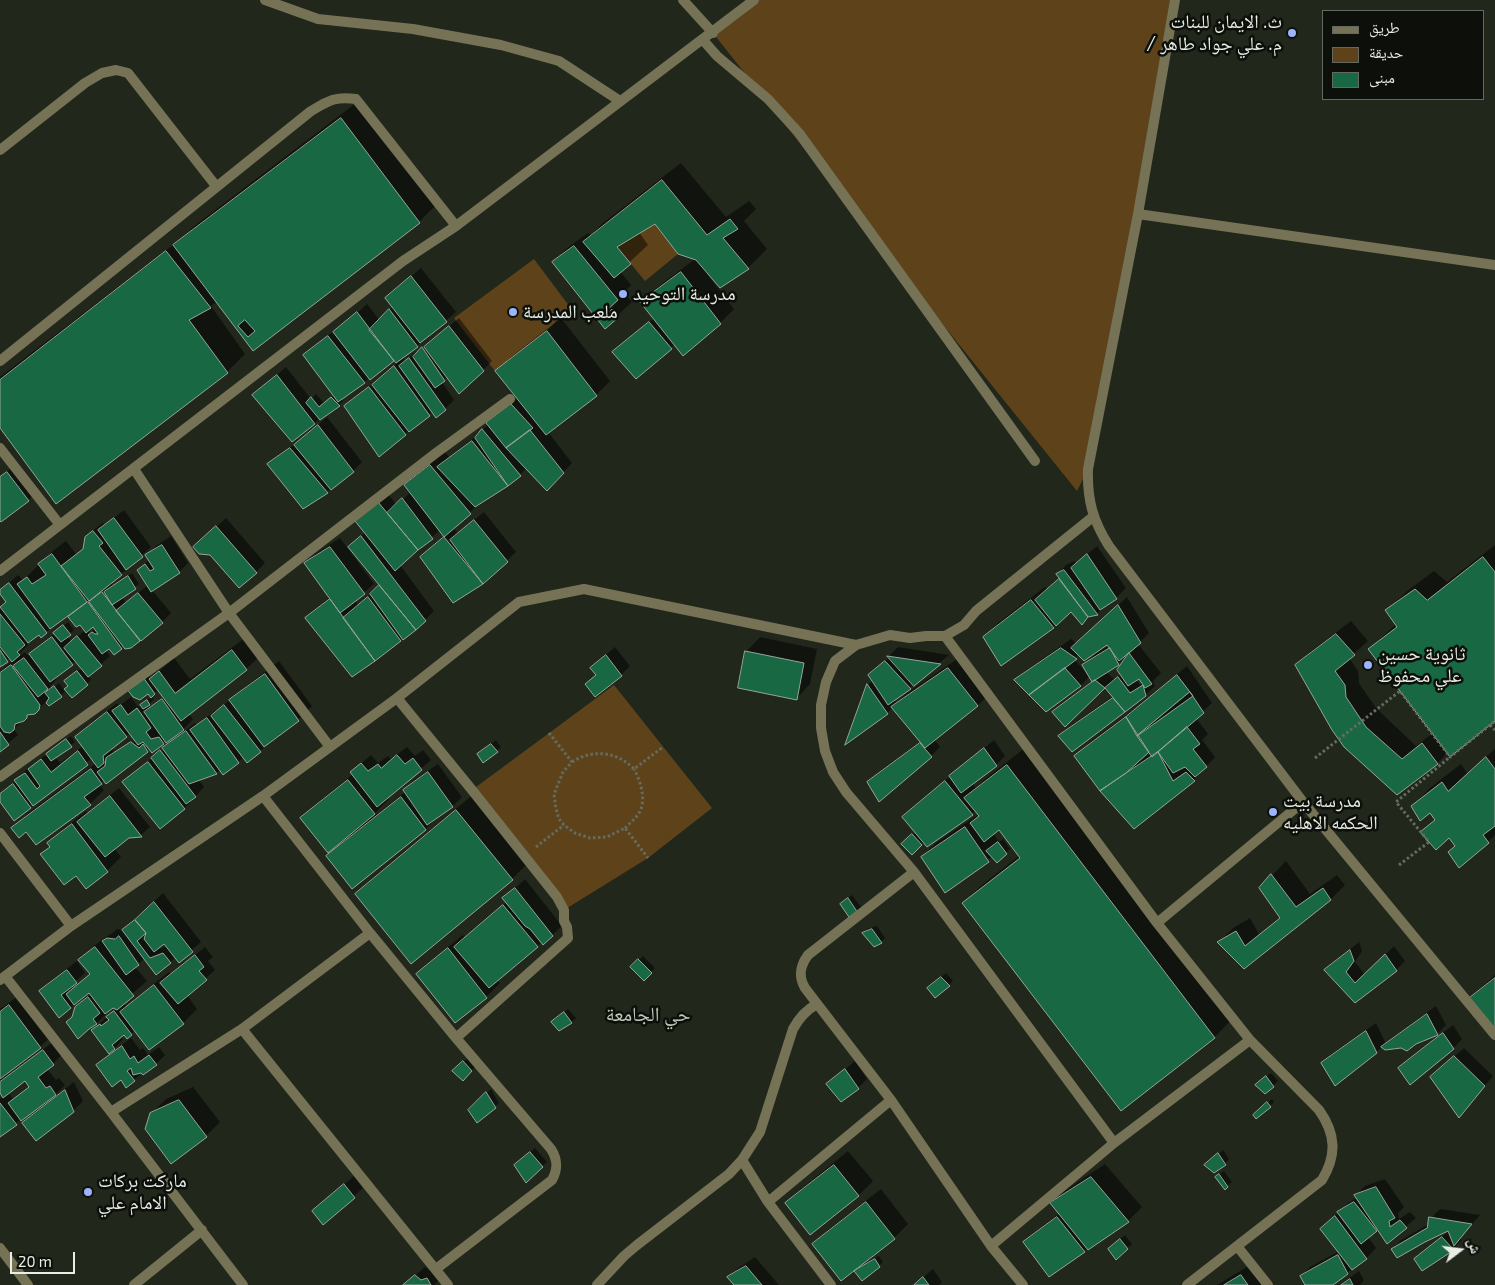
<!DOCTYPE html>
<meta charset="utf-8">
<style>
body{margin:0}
#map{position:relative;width:1495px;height:1285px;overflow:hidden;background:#21271b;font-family:"Exo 2","Noto Naskh Arabic",sans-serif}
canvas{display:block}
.legend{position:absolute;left:1322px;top:10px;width:162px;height:90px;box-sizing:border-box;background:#0c0f0a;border:1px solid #646862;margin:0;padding:6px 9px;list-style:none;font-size:15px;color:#e8ede5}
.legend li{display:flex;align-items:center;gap:10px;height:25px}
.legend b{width:25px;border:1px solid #646862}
.north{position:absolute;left:1435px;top:1225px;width:50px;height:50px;-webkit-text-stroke:4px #0c0f0a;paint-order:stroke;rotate:75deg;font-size:14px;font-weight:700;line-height:20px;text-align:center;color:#e8ede5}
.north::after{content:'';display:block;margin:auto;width:18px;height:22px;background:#e8ede5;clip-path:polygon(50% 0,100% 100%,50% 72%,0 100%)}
.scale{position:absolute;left:10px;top:1252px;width:65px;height:22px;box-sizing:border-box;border:2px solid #e8ede5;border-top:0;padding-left:6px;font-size:15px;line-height:18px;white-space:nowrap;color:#e8ede5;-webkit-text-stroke:4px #0c0f0a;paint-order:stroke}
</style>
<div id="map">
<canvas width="1495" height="1285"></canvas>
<ul class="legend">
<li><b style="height:6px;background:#757255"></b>طريق</li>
<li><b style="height:14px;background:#5e431a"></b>حديقة</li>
<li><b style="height:14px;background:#176843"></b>مبنى</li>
</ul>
<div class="north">ش</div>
<div class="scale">20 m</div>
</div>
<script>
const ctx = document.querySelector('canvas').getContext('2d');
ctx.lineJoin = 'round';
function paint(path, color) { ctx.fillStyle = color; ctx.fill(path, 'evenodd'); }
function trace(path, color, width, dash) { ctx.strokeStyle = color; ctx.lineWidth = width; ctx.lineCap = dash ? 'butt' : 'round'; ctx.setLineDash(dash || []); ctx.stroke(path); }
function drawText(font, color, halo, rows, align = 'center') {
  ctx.font = font + ' "Exo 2","Noto Naskh Arabic",sans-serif'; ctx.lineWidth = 5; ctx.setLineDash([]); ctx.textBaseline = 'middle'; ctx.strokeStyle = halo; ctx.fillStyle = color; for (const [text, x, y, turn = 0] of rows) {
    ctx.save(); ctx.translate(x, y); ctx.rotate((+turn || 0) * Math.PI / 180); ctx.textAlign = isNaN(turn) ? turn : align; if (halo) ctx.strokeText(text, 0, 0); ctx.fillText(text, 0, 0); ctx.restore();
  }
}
const green = new Path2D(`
 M754,0H1173L1088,469L1077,491L932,311L713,33Z
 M655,224L678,254L645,281L617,247Z
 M534,259L570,307L547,331L495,371L454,318Z
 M614,685L712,808L648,858L564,910L472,790Z`);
const shadow = new Path2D(`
 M360,100L438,203L419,222L253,349L217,301L211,306L245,354L227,372L0,426V377L186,235L193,227Z
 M681,163L726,217L749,201L756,209L744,221L767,249L748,268L720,286L709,273L707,274L734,309L720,323L675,344L636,378L614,352L654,318L641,302L655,289L695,259L655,222L639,232L648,245L620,271L631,285L619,297L623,300L627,296L632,302L605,327L553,262L567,248L588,233L591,235L603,223Z
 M421,268L456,312L417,346L396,361L395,359L341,399L343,401L339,405L320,418L314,424L254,395L286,367L311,399L316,394L324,403L334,395L305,355L314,346L338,328L339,329L367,304L380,321L393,307L386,298Z
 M459,318L492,361L483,370L448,376L442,382L454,400L445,409L433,411L379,455L345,406L355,397L379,379L403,358L406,361L426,344L427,345Z
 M561,318L610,381L596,395L548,432L572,463L556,480L527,468L508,485L483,500L453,528L458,533L484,512L516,552L482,583L421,557L445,536L440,530L400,565L434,611L425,620L400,640L307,618L330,597L306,563L315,554L340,538L374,584L355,600L358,605L373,593L381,585L359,538L366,532L357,521L388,494L397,505L411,492L405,485L419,471L445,452L449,457L481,432L497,414L518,398L497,371L511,357Z
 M327,417L362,462L353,471L327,492L303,508L268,465L278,455L300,441Z
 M17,463L38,491L28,500L0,522V478Z
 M124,510L151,547L111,583L113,586L132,573L139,584L122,597L126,603L148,585L138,570L149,560L147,556L156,546L171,536L188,563L179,572L152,590L171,613L162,622L131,647L124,645L114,654L109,647L105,650L110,656L88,676L91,680L87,684L72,696L67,690L49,705L47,701L34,713H31L14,729L18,735L0,750V671L13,661L10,658L0,666V606L7,601L0,591L18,575L23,580L54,550L66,541L76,554L85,547L86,538L96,528L103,523L105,525ZM74,610L75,611L70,617L80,623L85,630L72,642L67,636L74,630L68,622L35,650L27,655L25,652L17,658L16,657L28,645L27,643L39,633L41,636ZM93,625L96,629L91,633L88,629ZM76,661L82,668L70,677V686L65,691L59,683L52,689L50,686L57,679L55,677Z
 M226,518L265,563L256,572L210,553L204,538Z
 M1495,545V720L1448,752L1437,764L1397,793L1297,665L1311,651L1351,621L1368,641L1349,658L1358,671L1359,683L1376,708L1416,746L1433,733L1369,649L1396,624L1387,610L1406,592L1434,571L1447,582Z
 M1097,546L1126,588L1116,598L1106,604L1097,614L1089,616L1082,624L1071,610L1054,627L1002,664L984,637L998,623L1045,587L1047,589L1060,578L1057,574L1066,565L1074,561L1076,564Z
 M1127,597L1149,633L1138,644L1161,673L1153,681L1155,686L1145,695L1072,751L1060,736L1069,727L1113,696L1105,687L1065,725L1054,712L1063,703L1093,681L1090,676L1080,686L1016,680L1025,671L1071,639L1077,644ZM1108,643L1110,645L1096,653L1095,652ZM1134,648L1135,649L1130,654L1122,674L1115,680L1106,672L1118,664L1127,655L1126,653ZM1094,653L1095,654L1084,665L1087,674L1074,659L1079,654ZM1140,677L1143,683L1140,685L1136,680Z
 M246,637L260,656L246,669L188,713L193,719L181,732L182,733L195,723L197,725L216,710L217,711L245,687L279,661L312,706L298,720L269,742L260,751L244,757L224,773L220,769L217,773L198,779L204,787L185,808L160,827L124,782L181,734L179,732L152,751L150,748L106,782L104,780L99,784L104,790L90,804L27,830L13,828L27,814L96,763L92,758L14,819L0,800V795L17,781L25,771L71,736L75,742L55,757L60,763L83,746L76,737L85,728L117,703L119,706L131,697L138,707L152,697L148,692L134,696L148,674L151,679L174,658L190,679ZM159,689L164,696L151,706L149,704L154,699L151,696ZM130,733L134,738L115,750L136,737L137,739L114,754V751L113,752L112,748Z
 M760,637L817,649L810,684L796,699L746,652Z
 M615,647L630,666L621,675L587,684L597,674L591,668Z
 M898,647L949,655L914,684L894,700L896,703L907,693L963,655L992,692L978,705L934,739L940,747L931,756L868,782L878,773L921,741L893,707L887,713L847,741L868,685L873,680L879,666L890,657L889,656Z
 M1187,666L1212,703L1196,718L1208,734L1202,740L1215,757L1194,780L1134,827L1101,790L1076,756L1090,742L1141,704ZM1149,750L1151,753L1140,761L1139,760Z
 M496,740L501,747L497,751L478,754Z
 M994,740L1005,756L996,765L972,783L976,788L985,779L1026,747L1233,1018L1215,1037L1121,1109L963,903L982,885L1020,855L999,828L993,833L999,842L1003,839L1010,849L997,861L993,856L945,891L922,857L936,843L979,814L976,811L972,814L924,842L912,853L903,844L916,832L904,817L918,803Z
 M407,747L415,756L423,750L431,760L387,798L389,799L371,817L372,818L405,792L404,790L413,781L438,764L462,797L453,806L439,815L426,829L328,856L341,843L302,818L316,804L353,774L351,772L371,755L378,763L388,756L391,759Z
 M1495,749V835L1488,842L1456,845L1449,837L1422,832L1436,818L1430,812L1412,806L1431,787L1461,764L1467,773Z
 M119,788L150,827L141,835L129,836L114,848L121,857L107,871L77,874L42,854L51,846L49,843L63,829L86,811L88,813Z
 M475,793L531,860L512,879L356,894L375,876Z
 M1286,861L1310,894L1337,875L1345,885L1331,899L1244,968L1219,942L1233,928L1250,918L1259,934L1280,917L1260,888Z
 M525,879L562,926L552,935L542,942L497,980L500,983L486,997L418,974L432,960L463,935L465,938L507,902L504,898Z
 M163,893L201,942L179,961L176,957L170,962L145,958L135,967L147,981L123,1002L127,1007L136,998L169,972L171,974L205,947L213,957L208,961L215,970L187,995L197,1009L183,1023L135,1030L131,1034H124L121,1036L123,1039L113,1050L114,1051L131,1038L140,1050L143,1048L148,1055L159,1047L165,1055L156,1064L142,1073L134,1080L121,1079L98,1065L110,1054L93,1030L117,1008L113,1006L105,1013L106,1014L97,1023L89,1028L74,1016L76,1008L91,994L89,992L59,1016L40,991L49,982L77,961L85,973L70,986L73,989L90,973L80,960L94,946L110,934V935L117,929L124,930ZM164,942L168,946L159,949L158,947Z
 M852,895L862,908L851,918L846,900Z
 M877,926L885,938L881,942L863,933L867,929Z
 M1359,942L1362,951L1355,962L1365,975L1394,946L1405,961L1396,970L1355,1001L1325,970Z
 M643,956L655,968L644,979L632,967Z
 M946,973L953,981L949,985L933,984Z
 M1495,975V1033L1468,1000Z
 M24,992L54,1033L40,1047L6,1073L8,1075L53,1042L62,1055L47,1069L56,1080L59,1078L65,1085L56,1094L57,1095L74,1082L83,1101L73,1111L24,1123L37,1110L36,1108L21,1119L0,1136V1099L3,1096L0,1091V1009ZM26,1080L30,1085L13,1099L8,1092Z
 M1436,1006L1446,1025L1437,1034L1401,1046L1382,1047L1376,1052L1322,1064L1332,1054L1376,1023L1386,1044L1392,1038Z
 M568,1009L576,1018L572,1022L559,1029L557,1018Z
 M1453,1025L1462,1039L1453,1049L1400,1068L1409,1059Z
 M1464,1048L1493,1076L1459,1116L1441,1068Z
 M468,1058L476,1066L463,1079L454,1071Z
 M855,1061L867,1079L858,1088L828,1084Z
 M1271,1073L1278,1081L1265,1093L1260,1081Z
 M193,1087L220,1122L206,1136L152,1113L166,1099Z
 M491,1089L499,1103L495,1107L470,1110Z
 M1272,1099L1274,1102L1270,1106L1255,1115Z
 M535,1148L547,1162L526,1181L520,1161Z
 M1223,1150L1229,1159L1225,1164L1210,1161Z
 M848,1151L873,1181L859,1195L810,1233L787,1203L801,1189Z
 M1105,1164L1142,1207L1128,1221L1084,1251L1025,1242L1034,1233L1060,1213L1052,1203L1066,1190Z
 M1224,1171L1232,1182L1225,1188L1216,1177Z
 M354,1176L363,1188L323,1223L313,1211Z
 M1385,1179L1404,1207L1398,1213L1399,1219L1410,1212L1416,1218L1388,1242L1378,1228L1368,1237L1376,1248L1367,1258L1331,1285H1306L1301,1276L1310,1267L1339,1251L1331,1220L1348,1203L1358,1197L1356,1195L1365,1186Z
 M881,1189L908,1224L894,1238L859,1267L879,1256L883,1262L862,1280L854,1269L814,1244L828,1230Z
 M1440,1209L1480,1215L1460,1238L1462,1240L1453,1249L1416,1259L1425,1250L1452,1229L1392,1250L1401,1240L1429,1224L1431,1218Z
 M1125,1235L1132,1244L1116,1258L1114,1245Z
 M755,1257L779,1285H735L729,1277L738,1268Z
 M1255,1262L1273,1285H1217Z
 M425,1267L441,1278L434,1285H404Z
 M933,1269L942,1282L939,1285H914Z
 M1359,1271L1364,1280L1360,1285H1339Z`);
const building = new Path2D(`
 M341,118L420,223L253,351L173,245Z
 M662,180L707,235L730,219L738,229L723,238L749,269L720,288L696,260L678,254L655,224L617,247L631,264L614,278L583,242Z
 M574,246L618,300L606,311L608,313L612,309L619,317L605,329L552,262Z
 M166,251L211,308L189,320L228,373L56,504L0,428V380Z
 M681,272L721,324L683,356L640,302Z
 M411,276L447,322L420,343L385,298Z
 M389,309L418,347L396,363L369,330Z
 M357,312L394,361L370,380L333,332Z
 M245,320L255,331L248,337L238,326Z
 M649,322L672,349L636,379L612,352Z
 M449,326L484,371L459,394L424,347Z
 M547,331L597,396L546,435L495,371Z
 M328,336L365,383L338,402L303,355Z
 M422,347L445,381L435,388L413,357Z
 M409,358L446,410L436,418L399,366Z
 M394,366L430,416L409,432L372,385Z
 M277,375L315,424L292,442L252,395Z
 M369,387L406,435L379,457L344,406Z
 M311,397L319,407L331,397L340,406L320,420L306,403Z
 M511,404L533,428L506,448L486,423Z
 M318,425L354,472L331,490L294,445Z
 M482,429L521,476L508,486L475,438Z
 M530,430L564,473L547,491L506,448Z
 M472,441L508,486L475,507L437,467Z
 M290,448L328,493L303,509L267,464Z
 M430,465L471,514L444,537L404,485Z
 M7,472L29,501L1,522L0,521V477Z
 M402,498L433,539L418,550L387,513Z
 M378,502L418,550L395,571L355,521Z
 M114,518L143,557L126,570L98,530Z
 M474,520L508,562L483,584L450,540Z
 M216,526L257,573L239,588L210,555L199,554L193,547Z
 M93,531L103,543L99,546L122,575L89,601L61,566L83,549L85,537Z
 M361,536L426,621L416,630L348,547Z
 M444,537L483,584L453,603L420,557Z
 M162,545L180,573L151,592L137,570L145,564L150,571L154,569L145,555Z
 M330,547L365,594L340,613L304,563Z
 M52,554L87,602L50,629L17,584L27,577L32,584L46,575L38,564Z
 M1087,554L1117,599L1100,610L1071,568Z
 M1483,557L1495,572V721L1450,757L1368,649L1397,627L1385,610L1415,589L1427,600Z
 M1064,570L1098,615L1088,617L1056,574Z
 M128,576L136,589L112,605L104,592Z
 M1059,579L1088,617L1082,625L1071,612L1056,626L1035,600Z
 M9,583L47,633L41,638L39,635L28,643L0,607L6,602L0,594V590Z
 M379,585L416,630L403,640L370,594Z
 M102,592L140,641L131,648L125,649L89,602Z
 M138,593L163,623L141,641L116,611Z
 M368,597L401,641L375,661L343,618Z
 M330,599L375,661L352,677L305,618Z
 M1031,600L1054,628L1001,666L983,637Z
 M88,602L122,649L114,655L109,649L102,654L88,635L92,632L95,634H98L93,627L86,633L80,625L76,627L68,617Z
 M1118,605L1141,643L1119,661L1107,645L1084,661L1071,648Z
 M0,614L25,645L17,652L20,655L12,662L0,647Z
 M63,625L71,635L61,642L53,633Z
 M1336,634L1355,655L1335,671L1345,685L1346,697L1366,727L1402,759L1422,743L1438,764L1397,795L1344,747L1332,730L1295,665Z
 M77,636L102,666L88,677L64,648Z
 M52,637L73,665L50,682L29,654Z
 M1061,648L1077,659L1029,695L1014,680Z
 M1110,648L1119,665L1092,682L1082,665Z
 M0,650L8,662L0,667Z
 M232,650L247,670L181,721L149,679L159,671L175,693Z
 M745,651L804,663L797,700L738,688Z
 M1129,653L1152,684L1145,688L1139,679L1128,686L1117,670Z
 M606,655L622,676L595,697L585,684L596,675L590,668Z
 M887,656L941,664L914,686Z
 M24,658L48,689L38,697L13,666Z
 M885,661L911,689L888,705L868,675Z
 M11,665L40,705L39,710L35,714L27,715V718L24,721L15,724L14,730L10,733L4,732L0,726V673Z
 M948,668L978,706L925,748L891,707Z
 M1065,668L1081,686L1046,712L1029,695Z
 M77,671L88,685L72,698L64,689L68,686L64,681Z
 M265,674L299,721L264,747L229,700Z
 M1177,675L1193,696L1137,736L1126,717Z
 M143,677L155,694L151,698L148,694L140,700L133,697L127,689Z
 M1118,677L1130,693L1143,685L1146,696L1125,712L1105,688Z
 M1095,680L1105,688L1065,727L1052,712Z
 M867,684L888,714L845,745Z
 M54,686L62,697L49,706L46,703L49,698L45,693Z
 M1190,692L1204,713L1152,757L1137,736Z
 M1113,698L1125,712L1072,752L1058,736Z
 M162,699L184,730L166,743L144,712Z
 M147,700L150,705L143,709L140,705Z
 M121,705L128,715L137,708L151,728L146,732L151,739L159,737L164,744L152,753L143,742L138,745L112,711Z
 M224,705L261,752L247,763L211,716Z
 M107,712L127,737L103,756L104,763L98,768L75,737Z
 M1126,717L1149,752L1126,773L1100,791L1074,756Z
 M207,718L239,763L223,775L190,730Z
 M1187,727L1200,744L1193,749L1207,767L1195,777L1185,767L1173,773L1158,752Z
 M186,731L217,774L189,784L162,748Z
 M0,732L9,745L0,752Z
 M66,739L72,747L51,761L46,754Z
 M131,742L139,748L143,744L148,752L106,784L97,772L105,766L106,758Z
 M920,743L932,757L879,802L867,782Z
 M491,744L498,752L483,763L477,754Z
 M984,748L997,766L961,793L949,776Z
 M160,750L196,797L186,804L151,758Z
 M78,751L88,765L33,806L14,780L25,773L37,789L40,786L28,769L41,759L51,772Z
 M1158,752L1173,781L1186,772L1195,781L1134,829L1100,791Z
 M397,755L405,764L413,758L422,770L377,807L350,772L361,763L368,771L378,764L381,768Z
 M1486,757L1495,769V826L1483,835L1489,843L1459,868L1448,852L1455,846L1449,838L1436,850L1420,832L1435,820L1430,813L1420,821L1411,806L1442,782L1448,791Z
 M148,762L185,809L160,829L122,782Z
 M1007,765L1215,1038L1121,1111L962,903L1020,858L999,830L984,842L970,823L979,816L964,798Z
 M91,769L102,784L84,797L91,805L36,845L26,832L19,838L11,828Z
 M428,772L453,807L427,825L403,790Z
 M348,780L375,814L328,853L300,818Z
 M945,781L973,815L927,847L902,817Z
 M13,784L31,808L14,821L0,802V794Z
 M110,796L142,837L129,838L105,857L77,822Z
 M401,797L426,830L352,889L326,856Z
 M456,810L513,880L411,964L355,894Z
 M72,824L108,872L86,889L76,876L64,885L40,854L50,847L47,843Z
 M965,827L989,862L945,893L921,857Z
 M912,834L922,845L912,855L901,844Z
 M998,842L1007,854L997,863L986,851Z
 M1271,874L1296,907L1323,888L1331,900L1244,969L1217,942L1236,931L1245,946L1280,918L1259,888Z
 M515,888L553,936L543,945L530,929L525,926L502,898Z
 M848,898L858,913L851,920L840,904Z
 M154,902L193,952L179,963L164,944L154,952L144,939L146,933L135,920Z
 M503,905L538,947L489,988L454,947Z
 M135,920L146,933L137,941L150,958L163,953L171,963L156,975L122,930Z
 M872,929L882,943L874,947L862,933Z
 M119,936L139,965L126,975L102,941L107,938L115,939Z
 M95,947L134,996L117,1010L113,1008L105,1014L89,993L74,1005L66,994L90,974L78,960Z
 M448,948L487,998L455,1023L416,974Z
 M1350,950L1354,961L1346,972L1355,983L1385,954L1397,971L1355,1003L1324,970Z
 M195,955L204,967L199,971L207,980L178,1004L160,983Z
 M638,959L652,973L644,981L630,967Z
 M67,970L77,983L61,995L71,1008L59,1018L39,991Z
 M941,977L950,986L935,998L927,988Z
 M1495,978V1035L1467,1000Z
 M154,985L184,1024L149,1050L120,1012Z
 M88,997L100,1013L93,1019L97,1024L89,1029L78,1039L66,1022L72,1017L75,1007Z
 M9,1005L41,1048L0,1079V1012Z
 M114,1011L132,1035L127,1039L124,1035L112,1045L115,1049L109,1054L91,1030L100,1024L101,1026L109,1020L106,1017Z
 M564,1012L572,1023L559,1031L551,1022Z
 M1427,1014L1438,1035L1416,1044L1407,1051L1401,1048L1385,1050L1381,1047Z
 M1366,1031L1377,1053L1335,1086L1321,1063Z
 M1443,1033L1454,1049L1410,1085L1398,1068Z
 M122,1046L130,1059L134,1056L138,1063L149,1055L157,1065L143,1075L141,1073L133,1075L131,1068L127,1071L135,1081L126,1088L121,1080L112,1087L96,1065Z
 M43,1050L54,1065L38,1077L46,1088L50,1086L56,1095L21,1121L8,1103L29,1087L25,1081L3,1098L0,1093V1082Z
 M1454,1056L1485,1086L1459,1118L1430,1077Z
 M463,1061L472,1071L463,1081L452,1071Z
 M845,1069L859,1089L841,1102L826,1084Z
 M1266,1076L1274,1087L1265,1094L1255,1085Z
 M65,1090L74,1112L36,1141L22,1123Z
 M486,1092L496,1108L477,1123L468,1110Z
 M179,1100L207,1137L171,1164L145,1129L150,1113Z
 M1267,1102L1271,1107L1256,1119L1253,1115Z
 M0,1103L17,1125L0,1137Z
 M530,1152L543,1167L526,1183L514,1165Z
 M1218,1153L1226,1165L1214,1173L1204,1165Z
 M834,1165L859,1196L810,1235L785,1203Z
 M1219,1174L1228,1187L1225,1190L1215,1177Z
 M1091,1177L1129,1222L1088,1250L1050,1203Z
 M344,1184L355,1198L323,1225L312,1211Z
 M1376,1187L1395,1218L1389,1221L1390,1227L1400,1220L1407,1228L1387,1244L1354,1195Z
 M866,1202L895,1239L841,1281L812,1244Z
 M1354,1202L1377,1231L1361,1244L1337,1212Z
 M1335,1216L1367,1259L1352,1270L1320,1229Z
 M1057,1217L1085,1252L1049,1277L1023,1242Z
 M1429,1217L1472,1224L1454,1246L1448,1231L1425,1242L1397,1258L1391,1249L1427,1228Z
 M1442,1237L1454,1250L1422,1271L1414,1259Z
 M1120,1239L1128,1249L1116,1260L1108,1249Z
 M1338,1255L1348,1274L1333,1285H1305L1300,1276Z
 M875,1259L880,1267L862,1281L854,1271Z
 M746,1266L762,1285H734L727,1277Z
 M415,1275L421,1280L427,1278L431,1285H403Z
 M1241,1275L1248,1285H1224Z
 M923,1277L929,1285H914Z
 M1350,1279L1353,1285H1341Z`);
const path = new Path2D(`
 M1490,725L1495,730
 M549,733L572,762L563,772L554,794L556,809L559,819L564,825L575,833L590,838L607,837L625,828L648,858
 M1315,758L1400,691L1450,757L1495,721
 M572,762C592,749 617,751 634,769L663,747
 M625,828C630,823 636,818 639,813C647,800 640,780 634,769
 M536,847L564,825
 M1399,865L1429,842L1396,802L1450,757`);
const minor = new Path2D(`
 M265,0L318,19L413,29L501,45L559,61L620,101
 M683,0L713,33
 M1175,0L1138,214L1088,469C1087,500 1093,521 1109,546L1303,802L1495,1035
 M703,40L717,56L768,99L799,133L1035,461
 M0,150L85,83L102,73L116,70L128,73L216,186
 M1138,214L1495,265
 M0,361L311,111C328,101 335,96 356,99L456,226
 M0,448L60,525
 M134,469L229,613L330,747
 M0,571L403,261L456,226L754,0
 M945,636L1157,923L1250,1040L1319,1110C1336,1134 1337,1155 1322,1180L1187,1285
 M856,645L835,661L826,682L821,705V728L825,751L833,772L846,792L914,872L1114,1143
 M397,698L472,790L557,897L564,910V921L567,927L568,938L456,1038
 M0,777L229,613L436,453L510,399
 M263,796L370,933L456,1038L551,1149C558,1160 558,1169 552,1180L436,1269
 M0,833L71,926
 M914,872L808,955C800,966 798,976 805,988L891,1100L991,1246L1023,1285
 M1157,923L1303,802
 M5,976L111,1112L243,1285
 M0,980L71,926L263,796L397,698L519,602L584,589L856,645L890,635L910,638L926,636H945L964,625L976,611L1094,516
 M242,1029L448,1285
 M111,1112L242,1029L370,933
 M742,1160L768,1202L831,1285
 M768,1202L891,1100
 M991,1246L1114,1143L1250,1040
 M1237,1246L1268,1285
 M0,1248L28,1285
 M134,1285L202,1230
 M597,1285L624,1256L637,1245L729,1174L742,1160L760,1132L793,1029C799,1018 806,1010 817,1004`);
const markers = [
 [1292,33,5,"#9cb4fd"],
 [623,294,5,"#9cb4fd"],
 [513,312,5,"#9cb4fd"],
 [1368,665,5,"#9cb4fd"],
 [1273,812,5,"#9cb4fd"],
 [88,1192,5,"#9cb4fd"]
];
const poiNames = [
 ["ث. الايمان للبنات",1282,22,"right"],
 ["/ م. علي جواد طاهر",1282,44,"right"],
 ["مدرسة التوحيد",633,294],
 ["ملعب المدرسة",523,312],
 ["ثانوية حسين",1378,654],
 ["علي محفوظ",1378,676],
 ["مدرسة بيت",1283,801],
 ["الحكمه الاهليه",1283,823],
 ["ماركت بركات",98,1181],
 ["الامام علي",98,1203]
];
const neighbourhoodNames = [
 ["حي الجامعة",648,1014]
];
paint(green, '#5e431a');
paint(shadow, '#0007');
paint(building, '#176843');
trace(building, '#96a59c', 1);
trace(path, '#656b60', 3, [2.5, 2.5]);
trace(minor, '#757255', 10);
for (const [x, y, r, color] of markers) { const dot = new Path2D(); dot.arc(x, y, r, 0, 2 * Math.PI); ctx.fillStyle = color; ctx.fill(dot); trace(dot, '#0c0f0a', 2); }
drawText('19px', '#e8ede5', '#0c0f0a', poiNames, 'left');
drawText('20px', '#bfc8b9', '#0c0f0a', neighbourhoodNames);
</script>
